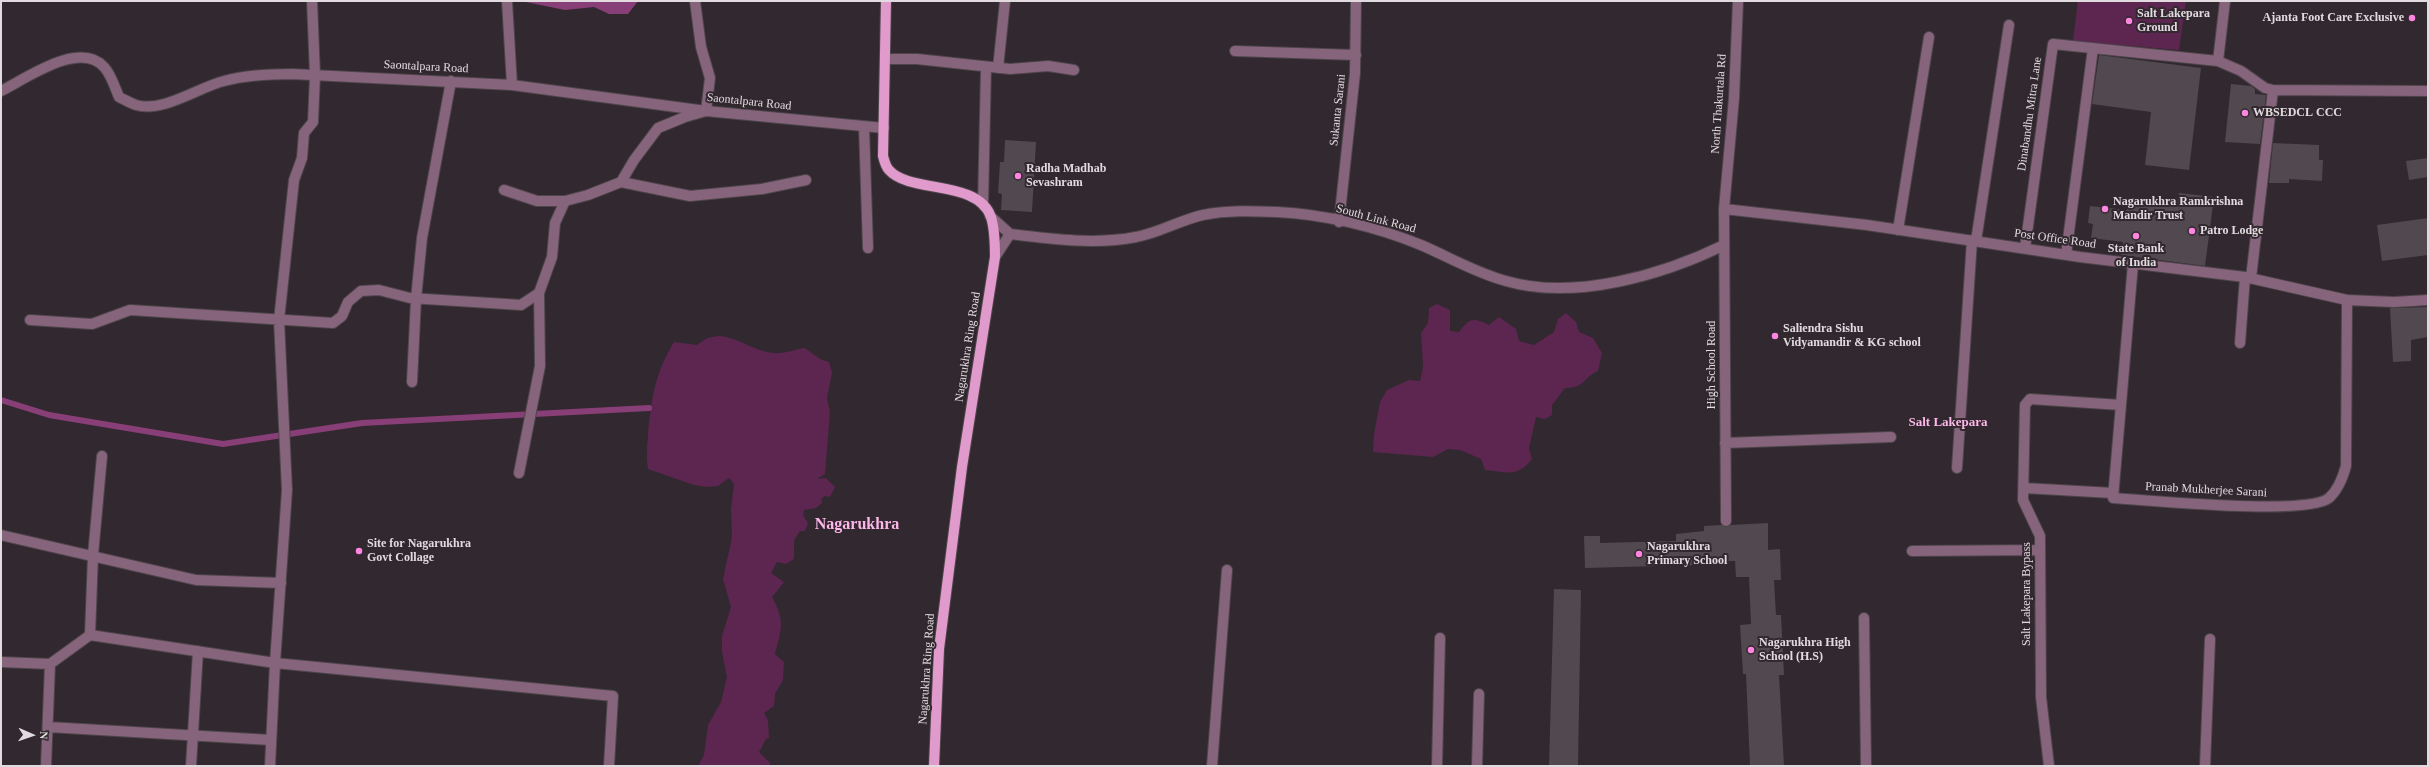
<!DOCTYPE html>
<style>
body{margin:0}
#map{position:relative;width:2429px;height:767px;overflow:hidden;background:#32282f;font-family:"Times New Roman",serif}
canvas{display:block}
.frame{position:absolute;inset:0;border:2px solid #e1dbdf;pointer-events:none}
.north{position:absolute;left:12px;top:715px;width:40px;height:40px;-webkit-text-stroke:3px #32282f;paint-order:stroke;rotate:92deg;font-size:11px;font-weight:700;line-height:16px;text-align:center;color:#e1dbdf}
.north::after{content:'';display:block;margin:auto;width:14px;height:18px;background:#e1dbdf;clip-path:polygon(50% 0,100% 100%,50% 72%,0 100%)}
</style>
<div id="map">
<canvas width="2429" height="767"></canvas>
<div class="frame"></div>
<div class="north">N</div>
</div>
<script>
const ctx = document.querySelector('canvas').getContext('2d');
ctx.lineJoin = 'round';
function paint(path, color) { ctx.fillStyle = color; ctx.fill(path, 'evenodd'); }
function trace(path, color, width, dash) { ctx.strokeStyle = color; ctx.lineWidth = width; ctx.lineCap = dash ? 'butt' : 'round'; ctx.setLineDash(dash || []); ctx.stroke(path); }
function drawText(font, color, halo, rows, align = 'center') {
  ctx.font = font + ' "Times New Roman",serif'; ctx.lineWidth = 4; ctx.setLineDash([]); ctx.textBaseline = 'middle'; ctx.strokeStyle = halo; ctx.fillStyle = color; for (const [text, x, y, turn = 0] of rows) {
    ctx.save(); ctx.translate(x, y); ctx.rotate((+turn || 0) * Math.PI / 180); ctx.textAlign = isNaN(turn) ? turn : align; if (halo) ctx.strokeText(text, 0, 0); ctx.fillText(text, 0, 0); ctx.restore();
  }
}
const green = new Path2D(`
 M2078,1H2186L2179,50L2073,41Z
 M1437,304L1450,310V331L1459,332C1470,317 1473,318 1489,325L1499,317L1516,329L1519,341L1534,345L1554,332L1558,319L1566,313L1576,322L1579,332L1593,338L1602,353L1598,371C1582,378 1586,388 1565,388L1552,405V415L1545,419L1536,417L1529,448L1532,459C1517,478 1507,472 1485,470L1481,459L1460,450L1448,449L1433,457L1373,452L1374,434L1380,402L1387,390L1409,380L1420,381L1423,367L1421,333L1428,323L1429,308Z
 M718,336C739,337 754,352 775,353C784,354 796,349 805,348L820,359L829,362L832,373L827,398L830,412L825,474L817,479L826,478L835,487L830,497L825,496L821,499L822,503L816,508L804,510L803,515L808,523L805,531H800L794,540V559L786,564L777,562L771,573L784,582L772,597C785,621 782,628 775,654L784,662L783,680L775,694L774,706L764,713L768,720L769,738L766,739L759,752L770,763V766H698L704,755L708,725L721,702L727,677L722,652V636L731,607L723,579L732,537L731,509L734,484L729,478L718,486L707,487L694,485L648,469C646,456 647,447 648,435C651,400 655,373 674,342L697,345L707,338Z`);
const water = new Path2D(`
 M521,1H638L628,14H609L594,7L565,10Z`);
const stream = new Path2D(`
 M1,400L49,415L223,444L362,423L649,408`);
const building = new Path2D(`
 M2099,55L2201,68L2189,170L2145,165L2151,112L2092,104Z
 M2231,84L2251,86L2255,89V94L2266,95L2260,144L2225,142Z
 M1005,140L1036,142L1032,212L1001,210L1002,194L998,193L1000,162H1004Z
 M2273,143L2319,145V160H2323L2322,181L2289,179V183H2269Z
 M2428,158V177L2409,180L2406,161Z
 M2179,193L2214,197L2205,266L2121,255L2123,242L2091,238L2093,224L2088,223L2090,206L2127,210L2129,198L2177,204Z
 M2428,218V255L2382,261L2377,225Z
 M2428,307V337L2411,340V361L2393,362L2390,308Z
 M1768,523V550L1780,549L1781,580H1774L1776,615H1781L1784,675H1779L1784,766H1750L1746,674H1743L1740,625L1751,624L1749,577H1736L1735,561L1694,562V565L1585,568L1584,536H1600V543L1676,541V534L1704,531V526L1721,525L1726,527L1731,525Z
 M1554,589L1581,590L1578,765H1549Z`);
const minor = new Path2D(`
 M507,1L512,85
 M1235,51L1356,55
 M885,59H917L1010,69L1048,66L1074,70
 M2218,61L2225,1
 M998,68L1005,1
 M1,91C27,78 80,40 104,67C111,74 115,88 119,97C125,100 130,103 136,105C163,113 199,87 224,81C246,75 269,74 292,74L512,85L706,111L884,128
 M864,127L868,248
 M621,182L690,196L762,189L806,180
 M504,190L537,201H565
 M983,205L986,67
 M1724,209L1867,225L2080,257L2245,277L2347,300L2394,302L2428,300
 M990,216L1010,234
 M1339,222L1355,73L1356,1
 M1898,230L1929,37
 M1010,234C1051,239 1096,245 1136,237C1159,233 1180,220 1203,215C1227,210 1252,211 1277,212C1324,214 1377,227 1421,245C1449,257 1476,273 1506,281C1574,301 1663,275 1724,245
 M1976,241L2009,25
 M2025,248L2053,44L2218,61L2241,71L2265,88L2273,90
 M2066,255L2093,48
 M995,257L1010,234
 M2133,264L2113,498C2149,500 2307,516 2329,498C2338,490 2343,477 2346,466L2347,300
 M2251,278L2273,90L2428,91
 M30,320L92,324L130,310L333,323L342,316L348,302L361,291L379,290L410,298L521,305L539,293L552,257L555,223L565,201L588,195L621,182L634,160L658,128L685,117L706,111L710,78L701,47L695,1
 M2240,343L2245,277
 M412,382L416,299L422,238L451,81
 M1725,443L1891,437
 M1957,468L1972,240
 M519,473L540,366L539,293
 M2024,488L2113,493
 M1726,521L1724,209L1734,98L1738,1
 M1,535L196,580L281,583
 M1912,551L2040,550
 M1864,618L1866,766
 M90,635L93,555L102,456
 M1,662L50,664
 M48,727L271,740
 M46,766L50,664L90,635L275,663L287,490L279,320L294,180L302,158L304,133L313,122L315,75L312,1
 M191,766L198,651
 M270,766L275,663L613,696L609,766
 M1212,766L1227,570
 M1437,766L1440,638
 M1477,766L1479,694
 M2049,766L2041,697L2040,536L2023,500L2025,405L2030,399L2121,405
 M2205,766L2210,639`);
const major = new Path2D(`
 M886,1L883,156C884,160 886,167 889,170C910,194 978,179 991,217C995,230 995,244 995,257L962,467L939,649L934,766`);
const markers = [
 [2412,18,4,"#fe85e0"],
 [2129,21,4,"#fe85e0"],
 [2245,113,4,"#fe85e0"],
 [1018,176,4,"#fe85e0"],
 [2105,209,4,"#fe85e0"],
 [2192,231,4,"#fe85e0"],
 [2136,236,4,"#fe85e0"],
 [1775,336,4,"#fe85e0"],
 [359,551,4,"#fe85e0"],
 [1639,554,4,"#fe85e0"],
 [1751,650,4,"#fe85e0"]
];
const poiNames = [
 ["Salt Lakepara",2137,14],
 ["Ground",2137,28],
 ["Ajanta Foot Care Exclusive",2404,18,"right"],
 ["WBSEDCL CCC",2253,113],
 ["Radha Madhab",1026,169],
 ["Sevashram",1026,183],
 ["Nagarukhra Ramkrishna",2113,202],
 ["Mandir Trust",2113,216],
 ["Patro Lodge",2200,231],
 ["State Bank",2136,249,"center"],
 ["of India",2136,263,"center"],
 ["Saliendra Sishu",1783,329],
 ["Vidyamandir & KG school",1783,343],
 ["Site for Nagarukhra",367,544],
 ["Govt Collage",367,558],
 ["Nagarukhra",1647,547],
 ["Primary School",1647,561],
 ["Nagarukhra High",1759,643],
 ["School (H.S)",1759,657]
];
const streetNames = [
 ["Saontalpara Road",426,67,3],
 ["Saontalpara Road",749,102,6],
 ["North Thakurtala Rd",1719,104,-86],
 ["Sukanta Sarani",1338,110,-84],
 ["Dinabandhu Mitra Lane",2030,114,-82],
 ["South Link Road",1376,219,15],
 ["Post Office Road",2055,239,8],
 ["Nagarukhra Ring Road",968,347,-81],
 ["High School Road",1712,365,-90],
 ["Pranab Mukherjee Sarani",2206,490,3],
 ["Salt Lakepara Bypass",2027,594,-90],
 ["Nagarukhra Ring Road",927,669,-86]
];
const neighbourhoodNames = [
 ["Salt Lakepara",1948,423]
];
const districtNames = [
 ["Nagarukhra",857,525]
];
paint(green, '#5c2650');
paint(water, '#883e76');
trace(stream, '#883e76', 6);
paint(building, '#52484f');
trace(minor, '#4e454b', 12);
trace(major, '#4e454b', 12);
trace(minor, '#86647c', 10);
trace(major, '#e09acc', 10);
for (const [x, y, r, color] of markers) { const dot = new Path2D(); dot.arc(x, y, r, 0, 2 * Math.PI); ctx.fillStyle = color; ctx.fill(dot); trace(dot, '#32282f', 1.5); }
drawText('bold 12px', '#e1dbdf', '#32282f', poiNames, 'left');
drawText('12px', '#e1dbdf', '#32282f', streetNames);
drawText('bold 13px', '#fcb8e8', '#32282f', neighbourhoodNames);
drawText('bold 16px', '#fcb8e8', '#32282f', districtNames);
</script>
